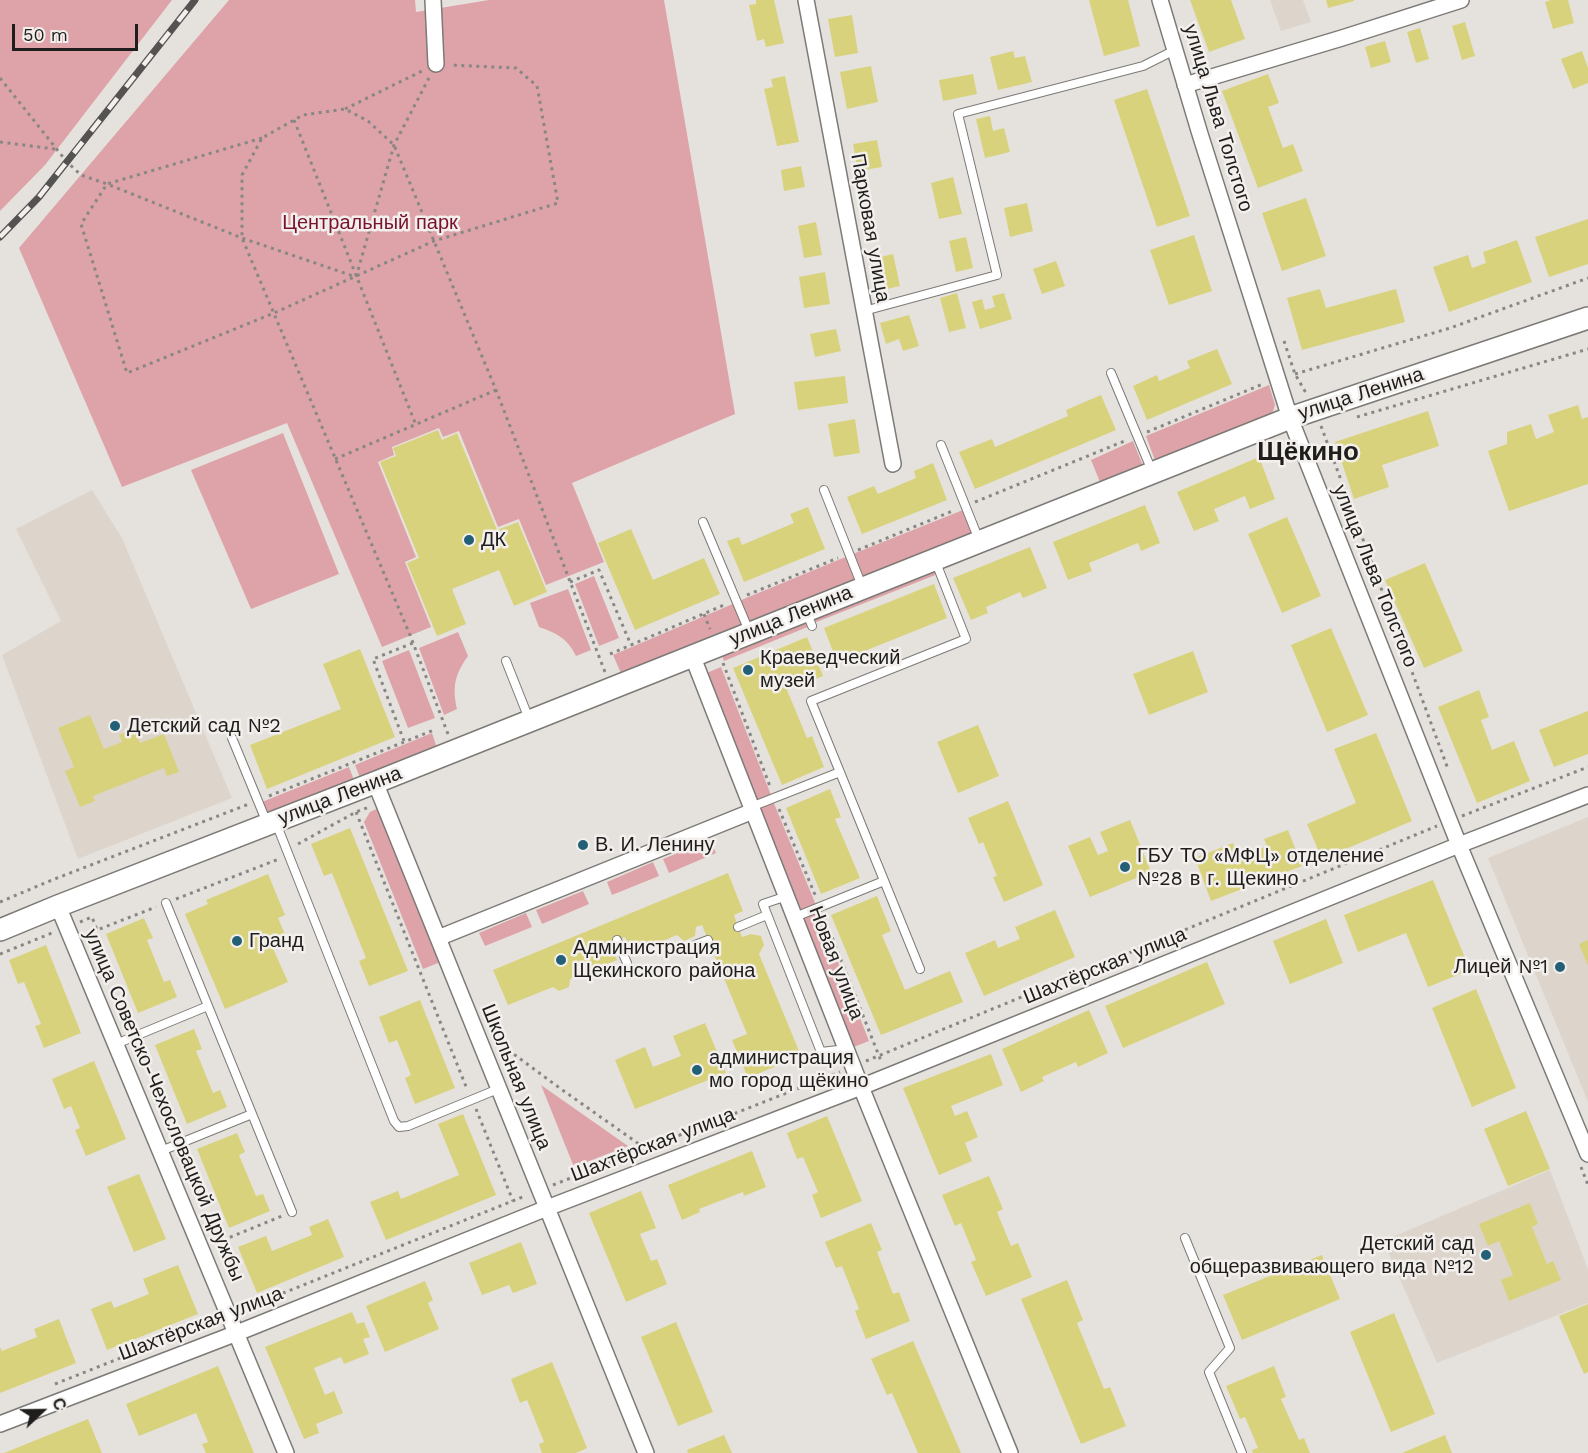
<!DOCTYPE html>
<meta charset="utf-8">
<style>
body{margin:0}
#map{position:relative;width:1588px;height:1453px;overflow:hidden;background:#e5e2de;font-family:"Work Sans",sans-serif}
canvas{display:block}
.north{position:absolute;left:12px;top:1381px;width:60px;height:60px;-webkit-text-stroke:4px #f2efec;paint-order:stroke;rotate:68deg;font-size:16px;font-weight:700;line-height:24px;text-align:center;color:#1f1e1d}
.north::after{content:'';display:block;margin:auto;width:21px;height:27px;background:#1f1e1d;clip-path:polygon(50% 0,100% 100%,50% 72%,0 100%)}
.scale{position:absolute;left:12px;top:24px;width:126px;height:27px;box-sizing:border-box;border:3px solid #1f1e1d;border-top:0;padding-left:8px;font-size:18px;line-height:21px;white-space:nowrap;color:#1f1e1d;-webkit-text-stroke:4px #f2efec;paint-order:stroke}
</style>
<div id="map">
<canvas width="1588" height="1453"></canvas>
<div class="north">С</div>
<div class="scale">50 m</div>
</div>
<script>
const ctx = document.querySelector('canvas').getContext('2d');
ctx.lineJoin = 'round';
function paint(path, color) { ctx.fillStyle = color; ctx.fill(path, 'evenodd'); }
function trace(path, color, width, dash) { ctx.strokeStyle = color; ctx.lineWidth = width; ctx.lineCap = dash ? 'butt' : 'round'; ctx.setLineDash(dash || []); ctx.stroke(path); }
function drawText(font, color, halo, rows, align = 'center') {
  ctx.font = font + ' "Work Sans",sans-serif'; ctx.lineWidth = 5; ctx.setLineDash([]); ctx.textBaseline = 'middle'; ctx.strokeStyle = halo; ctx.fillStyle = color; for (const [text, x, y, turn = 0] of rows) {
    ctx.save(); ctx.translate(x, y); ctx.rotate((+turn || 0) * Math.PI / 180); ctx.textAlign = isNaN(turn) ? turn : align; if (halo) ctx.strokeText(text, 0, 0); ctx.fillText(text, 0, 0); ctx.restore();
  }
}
const built = new Path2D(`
 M1270,0H1303L1311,22L1281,31Z
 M92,490L122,538L232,798L78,859L2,655L61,621L16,529Z
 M1588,817V1102L1488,858Z
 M1550,1170L1588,1269V1303L1437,1363L1383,1241Z`);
const green = new Path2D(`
 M0,0H172L45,165L0,211Z
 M229,0H415L416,12L489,0H664L735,414L572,483L604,562L546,585L519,519L498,527L459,431L443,437L439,428L392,447L394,455L378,462L416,557L405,562L431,627L382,647L287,423L122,487L19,248Z
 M1269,385L1275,405L1270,420L1157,466L1146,436Z
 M283,433L339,574L251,609L191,470Z
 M1133,441L1145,471L1102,487L1091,460Z
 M963,510L974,537L864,581L853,554Z
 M848,556L858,584L750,627L739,601Z
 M933,562L938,574L814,623L809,612Z
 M594,576L619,638L599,646L575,584Z
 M568,589L591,650L576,656C568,639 557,633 539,627L530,603Z
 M735,603L746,629L623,678L613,655Z
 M805,613L810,626L724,661L719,648Z
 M458,632L468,656C455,674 452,687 457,709L444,715L419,648Z
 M409,650L435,718L408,728L382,661Z
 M721,667L771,795L754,802L702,675Z
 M432,733L438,751L362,783L355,765Z
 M349,767L356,785L269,819L262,802Z
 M773,801L816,905L797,912L756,808Z
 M381,807L443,961L423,969L364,822L370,812Z
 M710,840L716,853L669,873L663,859Z
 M653,862L659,876L612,895L607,882Z
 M583,891L589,904L542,924L536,910Z
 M818,911L869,1041L851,1048L801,918Z
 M526,913L532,927L485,946L479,933Z
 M541,1085L628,1146L574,1167Z`);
const building = new Path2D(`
 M756,0H774L784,43L766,47L764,39L757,41L749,5L756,4Z
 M1089,0H1128L1140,46L1104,56Z
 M1190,0H1231L1245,39L1209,52Z
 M1326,0H1354V1L1328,8Z
 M1551,0H1568L1574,23L1553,29L1545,2Z
 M852,15L858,53L835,57L828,19Z
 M1465,22L1475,56L1462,60L1452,26Z
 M1420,28L1429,59L1416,63L1407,32Z
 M1385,41L1391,62L1371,68L1365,47Z
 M1013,51L1015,58L1025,56L1032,82L998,90L990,57Z
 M1582,51L1588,68V83L1573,89L1561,59Z
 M871,66L878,102L847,109L840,72Z
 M973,74L977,94L943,101L939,80Z
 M1268,74L1279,103L1268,107L1283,148L1293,144L1303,171L1258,188L1222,91Z
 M785,76L799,142L777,146L764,89L773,87L771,79Z
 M1147,89L1190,216L1157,227L1114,100Z
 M990,116L993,131L1004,128L1010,152L985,158L976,119Z
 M877,140L882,167L858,171L853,144Z
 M801,166L805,187L784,191L781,170Z
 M953,177L962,214L939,219L931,183Z
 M1306,198L1326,256L1282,271L1262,213Z
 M1027,203L1033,231L1010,237L1004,208Z
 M1588,219V264L1549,277L1535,237Z
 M816,222L822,255L804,258L798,226Z
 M1194,235L1212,291L1169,305L1150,250Z
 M966,237L973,268L956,272L949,241Z
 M1517,240L1532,282L1449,312L1433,267L1468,255L1472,268L1486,263L1483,252Z
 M893,254L900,286L883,290L876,258Z
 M1056,261L1065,286L1042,294L1033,269Z
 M825,272L830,304L804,308L799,277Z
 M1320,289L1326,308L1396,289L1405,322L1302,350L1287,298Z
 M957,293L966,328L949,332L940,298Z
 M1004,293L1012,319L980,329L972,302L982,299L985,310L995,307L992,296Z
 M909,315L919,346L903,351L899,339L886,344L880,323Z
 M836,329L841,351L815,357L810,334Z
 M1217,349L1232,384L1147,420L1133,386L1157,375L1159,381L1190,368L1187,361Z
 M845,376L848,403L798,410L794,382Z
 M1101,395L1116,430L975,489L959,452L992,439L995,447L1068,416L1066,410Z
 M1578,405L1582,419L1588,417V484L1509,511L1488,451L1507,444V432L1531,424L1536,439L1554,432L1548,415Z
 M1428,411L1439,446L1382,465L1389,487L1354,499L1335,442Z
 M855,419L860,453L834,457L828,424Z
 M438,430L442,440L457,433L497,530L518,522L547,592L514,606L499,570L452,589L466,624L437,636L407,563L419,558L380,462L396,456L393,448Z
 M1259,457L1275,499L1250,509L1245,496L1214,509L1219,521L1194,531L1177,492Z
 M933,463L947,500L862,534L847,497L874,486L878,494L916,478L914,471Z
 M1145,505L1160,543L1141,551L1138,543L1089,563L1092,571L1068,580L1053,542Z
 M808,507L825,549L744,582L727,541L739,537L742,545L794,523L790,514Z
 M1287,517L1321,596L1282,613L1248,534Z
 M631,529L653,580L704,558L720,594L635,630L598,543Z
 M1030,547L1047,588L1023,598L1020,592L986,607L988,613L971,620L953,578Z
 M1425,563L1463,651L1424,668L1385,580Z
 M934,584L947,618L837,662L824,628Z
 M1331,628L1368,715L1327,732L1291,645Z
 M807,637L823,676L787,690L807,738L812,736L824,767L782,785L733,668Z
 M360,649L395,737L267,789L250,745L341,709L323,664Z
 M1193,651L1208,692L1149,715L1133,674Z
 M1479,690L1489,717L1481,720L1492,750L1514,741L1530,781L1477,803L1438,707Z
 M1588,711V754L1554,767L1539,730Z
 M90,715L104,749L122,742L119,735L134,729L140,743L164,734L179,772L167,776L164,768L93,796L95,801L80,807L65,771L74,767L58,728Z
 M978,725L999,776L958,793L937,742Z
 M1376,733L1412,821L1322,859L1307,824L1356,803L1334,749Z
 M830,789L841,817L835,819L860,878L821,894L786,808Z
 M1008,801L1043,885L1004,902L993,877L997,876L983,842L979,844L968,818Z
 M1130,820L1151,872L1090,897L1068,846L1090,837L1098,855L1108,851L1100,832Z
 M350,828L408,971L369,986L359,961L366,958L332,873L324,876L311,844Z
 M1288,830L1302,866L1211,901L1195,858L1233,843L1238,857L1267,846L1264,839Z
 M728,873L743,911L734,915L738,927L742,937L751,934L761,936L764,945L759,954L799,1051L779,1059L781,1064L748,1078L732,1040L747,1034L702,925L696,927L695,936L684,941L677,935L632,954L625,937L610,943L617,960L570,979L569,987L559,991L553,987L508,1005L493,970Z
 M268,874L285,915L278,918L286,937L271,944L288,982L225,1009L185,914L208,904L206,900Z
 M1433,880L1470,970L1428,987L1406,933L1358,952L1344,915Z
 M877,896L891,931L882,935L905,990L950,971L963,1002L881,1035L831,915Z
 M1055,910L1075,957L984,996L965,953L995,940L998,948L1020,939L1015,927Z
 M144,918L153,938L147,940L164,982L170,980L177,997L138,1013L106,934Z
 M1326,919L1343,963L1290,984L1273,941Z
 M1588,940V966L1579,944Z
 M46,945L81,1033L44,1048L35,1026L41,1024L24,982L18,984L9,960Z
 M1207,962L1225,1004L1123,1048L1105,1006Z
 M1476,989L1516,1088L1472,1107L1432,1008Z
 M420,1000L455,1088L415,1104L405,1078L411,1075L397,1040L389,1043L379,1017Z
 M1089,1010L1108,1053L1078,1067L1076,1062L1042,1077L1044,1081L1021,1092L1002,1049Z
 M705,1023L726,1073L635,1109L615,1060L645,1047L653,1067L681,1056L673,1036Z
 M194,1029L202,1049L196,1051L213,1093L220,1090L227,1107L187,1124L155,1045Z
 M991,1054L1003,1085L951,1106L955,1116L967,1111L978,1137L965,1143L972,1161L939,1175L903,1088Z
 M94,1061L126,1139L86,1156L75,1130L80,1128L71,1106L64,1109L52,1079Z
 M1526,1111L1550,1169L1508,1186L1484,1129Z
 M463,1114L496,1195L386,1240L370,1202L398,1191L401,1199L459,1175L438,1124Z
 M827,1116L862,1201L821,1218L812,1195L818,1192L803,1157L797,1159L787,1133Z
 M237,1133L245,1152L239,1155L256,1196L263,1194L270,1211L229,1228L197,1149Z
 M752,1151L766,1187L744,1196L743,1192L699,1209L700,1212L682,1220L668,1185Z
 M139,1174L166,1239L134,1252L107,1187Z
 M989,1176L1003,1209L997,1212L1011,1246L1018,1243L1032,1277L986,1296L971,1262L976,1260L961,1223L955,1226L942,1195Z
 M641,1191L656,1228L640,1234L651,1261L657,1259L667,1284L626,1302L589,1213Z
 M1530,1203L1538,1224L1532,1227L1547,1264L1553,1261L1561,1280L1509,1301L1501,1280L1513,1275L1499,1241L1488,1246L1479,1224Z
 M328,1219L344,1257L257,1293L238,1247L266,1236L272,1251L312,1235L309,1227Z
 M871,1223L882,1250L877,1252L893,1294L899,1292L910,1321L866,1339L855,1311L859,1309L842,1266L836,1268L825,1242Z
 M521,1242L537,1284L513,1293L509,1285L482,1295L469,1263Z
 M1322,1255L1340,1299L1242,1340L1223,1295Z
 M178,1265L198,1314L107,1350L91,1309L111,1301L114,1308L149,1294L143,1279Z
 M1067,1280L1083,1320L1077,1323L1104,1389L1110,1387L1126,1426L1081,1444L1021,1299Z
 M425,1281L433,1300L428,1303L439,1329L385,1352L366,1306Z
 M1588,1304V1372L1584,1374L1559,1316Z
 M352,1312L357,1324L364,1322L370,1337L363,1339L369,1354L344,1364L341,1357L314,1368L325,1395L334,1391L343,1413L316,1424L319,1433L304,1439L265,1347Z
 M1394,1313L1435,1414L1391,1432L1350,1332Z
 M59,1319L76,1363L0,1393V1347L2,1351L37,1337L34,1329Z
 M676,1322L713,1412L678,1426L641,1337Z
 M913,1341L961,1453H918L892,1393L887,1395L871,1359Z
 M552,1362L587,1448L576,1453H542L539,1444L544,1442L527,1400L520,1403L511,1379Z
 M218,1366L254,1453H206L202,1444L208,1442L196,1413L139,1436L126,1404Z
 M1274,1366L1286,1397L1281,1399L1299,1440L1304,1438L1310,1453H1253L1252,1450L1258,1448L1245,1417L1240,1419L1226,1386Z
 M88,1419L102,1453H4Z
 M724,1435L732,1453H688L687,1450Z
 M1445,1435L1452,1453H1402Z`);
const path = new Path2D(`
 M0,78L67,162L81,175L107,184L242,238L356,277L394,145L430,76
 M345,109L424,70
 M294,120L416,425
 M262,138L107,184L81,224L127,373L274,313L434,241L558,203L537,86L516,68L450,65
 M0,142L55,149
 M1284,341L1295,374L1306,393
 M1295,374L1450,328L1588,278
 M1357,417L1588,349
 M1321,426L1448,769
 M1147,432L1263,384
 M335,459L496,390
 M975,502L1127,440
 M858,550L955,510
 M570,582L599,570L631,645
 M747,595L838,558
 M704,614L710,629
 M610,654L724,605
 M723,663L771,789
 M448,734L410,635L242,238V175L262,138L303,115L345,109L368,121L394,145L496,390L605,672
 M404,741L373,659L413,643
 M269,796L434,730
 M779,809L816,897
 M356,812L467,1089
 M1462,816L1588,767
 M298,844L356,812L369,807
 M176,899L279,859
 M0,902L52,880L249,804
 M824,917L881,1061
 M80,922L92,917L97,930L156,907
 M0,954L52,933
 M496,1041L561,1089L646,1149
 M866,1061L1437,826
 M476,1109L513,1201
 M1581,1167L1588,1185
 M553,1185L840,1072
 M216,1243L282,1216
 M241,1310L525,1196
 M55,1384L216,1320`);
const lane = new Path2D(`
 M864,311L997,275L958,114L1143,66L1175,50
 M1111,373L1152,471
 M941,445L979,540
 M824,490L862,586
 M703,522L749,631
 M806,611L812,626
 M506,661L529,719
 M232,738L267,823
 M751,807L840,772
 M276,823L394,1121L399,1127L408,1126L498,1089
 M787,896L763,904L821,1052L847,1049
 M795,917L884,881
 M738,927L767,915
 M617,940L627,963
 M695,945L708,940
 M920,969L811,701L966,639L935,560
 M208,1006L292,1212
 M116,1044L208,1006L166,903
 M161,1151L252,1114
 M1185,1238L1230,1348L1209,1372L1242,1453`);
const street = new Path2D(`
 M433,0L436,64
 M806,0L893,464
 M1160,0L1200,134L1290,418L1459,845L1588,1154
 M1185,85L1342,38L1461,0
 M692,655L861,1087L1010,1453
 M375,782L646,1453
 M58,906L286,1453
 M438,938L753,811
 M0,1424L237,1333L547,1208L861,1087L1459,845L1588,795`);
const secondary = new Path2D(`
 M0,930L58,906L379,781L1290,418L1588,318`);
const rail = new Path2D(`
 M0,237L39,197L195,0`);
const markers = [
 [469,540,6,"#236077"],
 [748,670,6,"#236077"],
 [115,726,6,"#236077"],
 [583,845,6,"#236077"],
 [1125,867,6,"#236077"],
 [237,941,6,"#236077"],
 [561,960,6,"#236077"],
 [1560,967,6,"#236077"],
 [697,1070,6,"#236077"],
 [1486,1255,6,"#236077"]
];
const streetNames = [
 ["улица Льва Толстого",1218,118,73],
 ["Парковая улица",870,228,80],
 ["улица Ленина",1361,394,-18],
 ["улица Льва Толстого",1375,576,68],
 ["улица Ленина",791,616,-22],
 ["улица Ленина",340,796,-21],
 ["Новая улица",836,963,69],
 ["Шахтёрская улица",1105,966,-22],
 ["Школьная улица",516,1077,68],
 ["улица Советско-Чехословацкой Дружбы",164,1105,67],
 ["Шахтёрская улица",653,1145,-21],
 ["Шахтёрская улица",201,1324,-21]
];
const parkNames = [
 ["Центральный парк",370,223]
];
const poiNames = [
 ["ДК",481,540],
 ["Краеведческий",760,658],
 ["музей",760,681],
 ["Детский сад №2",127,726],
 ["В. И. Ленину",595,845],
 ["ГБУ ТО «МФЦ» отделение",1137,856],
 ["№28 в г. Щекино",1137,879],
 ["Гранд",249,941],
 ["Администрация",573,948],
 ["Щекинского района",573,971],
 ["Лицей №1",1548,967,"right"],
 ["администрация",709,1058],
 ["мо город щёкино",709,1081],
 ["Детский сад",1474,1244,"right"],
 ["общеразвивающего вида №12",1474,1267,"right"]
];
const districtNames = [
 ["Щёкино",1308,452]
];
paint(built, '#ddd5cc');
paint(green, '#dea3a8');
paint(building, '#d8d27c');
trace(lane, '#7c7a76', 10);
trace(street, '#7c7a76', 18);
trace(secondary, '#7c7a76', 24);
trace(path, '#898785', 3, [3, 4.5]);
trace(lane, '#fff', 8);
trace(street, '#fff', 15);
trace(secondary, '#fff', 21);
trace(rail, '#555351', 7);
trace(rail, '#f2efec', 4.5, [14]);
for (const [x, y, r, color] of markers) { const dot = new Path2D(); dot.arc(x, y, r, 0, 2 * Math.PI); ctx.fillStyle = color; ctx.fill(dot); trace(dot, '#f2efec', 2); }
drawText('20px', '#1f1e1d', '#f2efec', streetNames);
drawText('20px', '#7b122d', '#f2efec', parkNames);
drawText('20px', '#1f1e1d', '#f2efec', poiNames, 'left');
drawText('bold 26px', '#1f1e1d', '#f2efec', districtNames);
</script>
